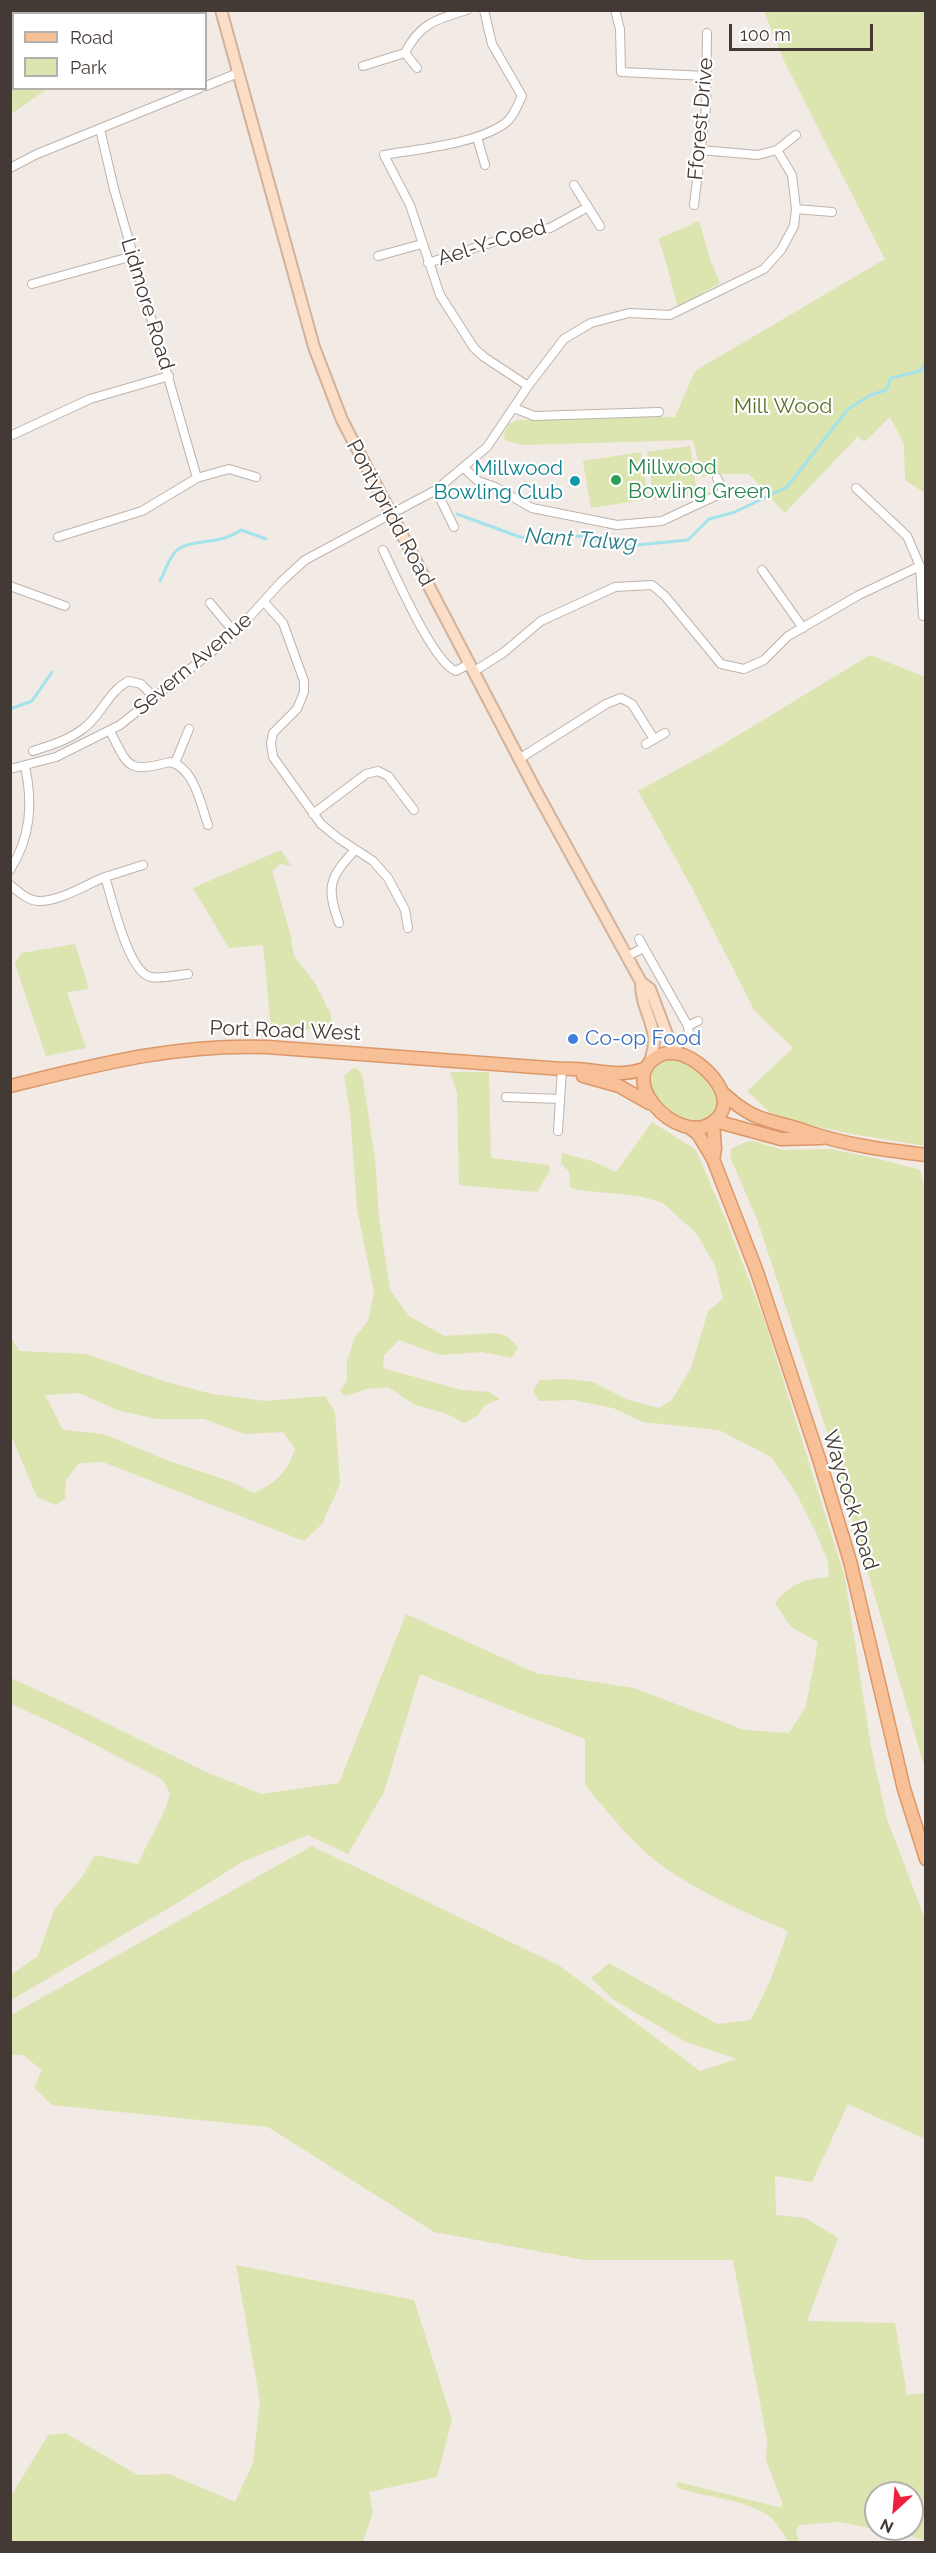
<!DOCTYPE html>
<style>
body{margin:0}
#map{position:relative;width:936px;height:2553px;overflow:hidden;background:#f1eae5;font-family:Raleway,sans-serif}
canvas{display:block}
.frame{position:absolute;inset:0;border:12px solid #433a35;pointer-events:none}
.legend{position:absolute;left:12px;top:12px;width:195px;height:78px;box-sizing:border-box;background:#fff;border:2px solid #b4b0ae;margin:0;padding:8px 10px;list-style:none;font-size:18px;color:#433a35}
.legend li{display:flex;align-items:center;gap:12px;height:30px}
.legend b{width:30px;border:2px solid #b4b0ae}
.north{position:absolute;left:864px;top:2481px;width:60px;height:60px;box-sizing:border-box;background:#fff;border:2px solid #b4b0ae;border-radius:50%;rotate:206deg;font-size:16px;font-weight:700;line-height:24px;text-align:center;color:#433a35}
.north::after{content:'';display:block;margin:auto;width:21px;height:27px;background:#ed213e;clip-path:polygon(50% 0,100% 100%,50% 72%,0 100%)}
.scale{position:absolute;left:729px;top:24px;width:144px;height:27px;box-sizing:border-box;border:3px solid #433a35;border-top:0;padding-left:8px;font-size:18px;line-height:21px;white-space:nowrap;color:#433a35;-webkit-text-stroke:4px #fff;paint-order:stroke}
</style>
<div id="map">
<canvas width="936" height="2553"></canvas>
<div class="frame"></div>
<ul class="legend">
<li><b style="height:8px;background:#f8c097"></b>Road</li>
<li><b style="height:16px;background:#dce4b0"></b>Park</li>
</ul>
<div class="north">N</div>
<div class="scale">100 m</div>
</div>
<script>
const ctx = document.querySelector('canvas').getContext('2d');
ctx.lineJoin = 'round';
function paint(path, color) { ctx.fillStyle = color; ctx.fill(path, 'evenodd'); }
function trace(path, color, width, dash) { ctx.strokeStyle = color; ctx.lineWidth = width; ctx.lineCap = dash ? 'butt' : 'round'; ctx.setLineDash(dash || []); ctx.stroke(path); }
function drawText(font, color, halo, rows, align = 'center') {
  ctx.font = font + ' Raleway,sans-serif'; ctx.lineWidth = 4.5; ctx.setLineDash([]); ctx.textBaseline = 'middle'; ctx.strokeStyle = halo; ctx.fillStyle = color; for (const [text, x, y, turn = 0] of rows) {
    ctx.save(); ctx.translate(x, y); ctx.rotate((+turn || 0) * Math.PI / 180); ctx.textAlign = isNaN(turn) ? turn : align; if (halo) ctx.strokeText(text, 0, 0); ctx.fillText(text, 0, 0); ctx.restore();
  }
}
const green = new Path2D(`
 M11,10L25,11L27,13L14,14V88L47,89L11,114Z
 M764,11H925V493L905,480L904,444L890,417L864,442L858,436L785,513L749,474H720L702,477L693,440L523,445L506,441L503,435L509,424L518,420L675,417L695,371L885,259L785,63Z
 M699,221L711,262L720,283L678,307C671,284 667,261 658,239Z
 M690,446L697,494L654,500L647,452Z
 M641,452L648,499L591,508L583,461Z
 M870,655L925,677V1146L852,1134L776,1118L747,1091L793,1048L754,1010L691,886L638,791L717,748Z
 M281,850L291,866L280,864L272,871L290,933L294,956L315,983L331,1015L332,1031L271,1027L263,945L229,948L193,888Z
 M75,944L89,989L67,992L86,1048L46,1056L15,964L21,953Z
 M669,1059C691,1060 737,1099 706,1118C678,1136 621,1071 669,1059Z
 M355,1067L362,1074L375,1158L379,1217L390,1290L409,1316L444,1336L496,1333L507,1336L518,1347L512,1358L482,1352L440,1355L399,1340L384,1355L383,1368L461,1390L489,1392L500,1399L485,1405L477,1416L464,1423L445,1413L415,1405L388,1387L366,1389L346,1396L340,1391L347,1380V1361L355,1337L368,1321L374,1292L357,1209L350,1111L344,1076Z
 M450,1072H489L491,1158L549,1165L550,1171L537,1192L459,1185L457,1093Z
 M652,1122L696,1150L727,1223L764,1319L845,1578L871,1747L887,1819L925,1919V2139L848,2104L812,2182L775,2176L776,2215L805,2218L838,2238L807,2321L895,2323L907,2395L925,2393V2541L897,2531L895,2533L839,2522L799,2525L796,2531L799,2542H789C783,2535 777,2522 769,2516C744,2498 704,2498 676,2487L678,2482L782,2508V2502L766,2460L767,2440L733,2260H585L434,2232L268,2127L52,2105L34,2088L42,2070L23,2055H11V2015L312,1846L560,1966L700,2071L737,2059L686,2042L614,2000L591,1978L609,1963L717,2024L751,2020L770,1981L788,1931C746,1913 703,1894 665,1868C634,1846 609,1813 585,1785V1739L420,1674L384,1792L348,1854L308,1835L242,1862L169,1908L11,2000V1975L38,1956L54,1910L82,1877L95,1855L138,1864C148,1840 163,1820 170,1794L163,1780L57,1725L11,1704V1678L63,1702L206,1772L261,1794L339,1783L406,1614L536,1673L634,1688L744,1730L789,1733L806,1706L818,1642L791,1627L775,1603C792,1583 804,1579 829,1577L828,1561L817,1535L795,1491L771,1457L719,1430L643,1422L613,1408L573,1400L539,1401L533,1390L540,1380L568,1379L593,1382L628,1400L659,1408L672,1400L691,1368L708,1311L723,1299L716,1268L697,1234L663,1203L639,1196L578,1190L570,1187L569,1171L561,1164L562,1153L592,1161L616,1172ZM876,2493H912V2529H876Z
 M753,1141L783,1150L831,1149L883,1160L920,1170L926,1195L925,1769L827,1432L757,1219L730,1157L731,1149L746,1142Z
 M10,1336L19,1351L87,1354L163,1381L212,1394L265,1401L325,1396L335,1412L340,1484L322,1524L304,1541L103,1462L79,1463L66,1480L65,1499L55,1505L37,1497L11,1435ZM79,1393L117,1410L156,1419H204L245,1434L283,1432L295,1449C286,1474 278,1481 254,1493L229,1481L166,1460L104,1434L63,1430L45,1395Z
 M236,2265L414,2300L452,2420L437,2477L369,2492L373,2512L363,2542H11V2496L48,2435L65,2433L138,2475L169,2474L235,2502L253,2463L260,2401Z`);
const stream = new Path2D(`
 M457,514L520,537L585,536L616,547L688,540L709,519L735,512L787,487L848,409L871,395L886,390L891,378L920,371L926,363
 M160,581C165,572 170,554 180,548C196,539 220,545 241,530L266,539
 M10,709L32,701L52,672`);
const minor = new Path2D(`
 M91,10L93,14
 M484,10L492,44L522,96C517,107 512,120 501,126C473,144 418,149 384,155L410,205L440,295L474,348L484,357L528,386
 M615,10L620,29L621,72L706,76
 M405,53L417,68
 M363,66L405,53C420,23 437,19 467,10
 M206,86L238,73
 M100,129L114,189L197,478
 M477,137L485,165
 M700,150L758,155L777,150L796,135
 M10,168L37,154L200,88
 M574,185L600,226
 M694,205L706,107L707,33
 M796,209L832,212
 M378,256L422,244
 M428,263L505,238L550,228L588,207
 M32,284L133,256
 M514,408L534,416L659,412
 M10,436L90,399L169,376
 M464,468L478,481L495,487L532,508L617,525L662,521L724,492L717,478
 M856,488L907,536L920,566L923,616
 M436,490L454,527
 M58,537L142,511L197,478L229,469L256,477
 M383,550C395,574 433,663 456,671L469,664
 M762,570L803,628
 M10,586L65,606
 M264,602L283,623L304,681V692L297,709L273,733L271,743L273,757L321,824L338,838L373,861L388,878L405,910L408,928
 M210,603L235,633
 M473,672L503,653L541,621L615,587L652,585L665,596L721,664L744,669L764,660L788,636L859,595L920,566
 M110,731C129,768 127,773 170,762C194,767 201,805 208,825
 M646,744L665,733
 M33,751C51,745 69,740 84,728C101,716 109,690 129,681L141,684L155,698
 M519,759L606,704L621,698L632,704L654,739
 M175,763L189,729
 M10,769L56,757L120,725L235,633L281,582L305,560L436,490L487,447L528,386L564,339L591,323L629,313L670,315L764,269L781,250L794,226L796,209L792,175L777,150
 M313,814L366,774L378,771L388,776L414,810
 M10,870C31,837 33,803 25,766
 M105,877L143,865
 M10,885C19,892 28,901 39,901C61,901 85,885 105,877C112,898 128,973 151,977C162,979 177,975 188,974
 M339,923C326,887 329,878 355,850
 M639,939L688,1026
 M626,957L643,948
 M689,1034L688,1026L698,1021
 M506,1097L560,1099
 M558,1131L562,1069`);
const secondary = new Path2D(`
 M221,10L314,347L342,420L535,789L641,982L650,989L668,1037L679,1053
 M641,982C640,1013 664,1029 649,1063`);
const primary = new Path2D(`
 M666,1053C671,1053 676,1053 680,1054C704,1061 743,1100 713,1122C678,1149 607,1073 666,1053Z
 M583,1076L619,1086L649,1103
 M10,1086C100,1064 174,1044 267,1047L562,1069C593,1067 615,1080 646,1068
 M722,1092C756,1124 768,1118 808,1132C846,1145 885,1150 926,1155
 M715,1121L781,1139L821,1138
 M713,1123L715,1149L713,1159
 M689,1127L698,1134L713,1159L757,1272L819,1459L850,1561L904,1789L926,1859`);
const markers = [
 [616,480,6,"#2e9e5b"],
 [575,481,6,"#0f9aa8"],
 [573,1039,6,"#3f7fe0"]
];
const streetNames = [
 ["Fforest Drive",701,119,-85],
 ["Ael-Y-Coed",492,243,-17],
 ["Lidmore Road",147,304,73],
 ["Pontypridd Road",390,513,62],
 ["Severn Avenue",193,664,-40],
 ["Port Road West",285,1031,2],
 ["Waycock Road",850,1500,73]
];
const parkNames = [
 ["Mill Wood",783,407]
];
const leisureNames = [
 ["Millwood",628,468],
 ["Bowling Green",628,492]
];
const cultureNames = [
 ["Millwood",563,469],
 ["Bowling Club",563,493]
];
const shopNames = [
 ["Co-op Food",585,1039]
];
const waterNames = [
 ["Nant Talwg",581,540,4]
];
paint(green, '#dce4b0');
trace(stream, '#a4e3eb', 3);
trace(minor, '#bfb3ab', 10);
trace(secondary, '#d2b29a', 14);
trace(primary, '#dc9769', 15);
trace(minor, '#fff', 8);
trace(secondary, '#fbdec5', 10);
trace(primary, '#f8c097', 12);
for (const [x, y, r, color] of markers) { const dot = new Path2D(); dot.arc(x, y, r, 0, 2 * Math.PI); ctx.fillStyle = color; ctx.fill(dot); trace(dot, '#fff', 2); }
drawText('21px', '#433a35', '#fff', streetNames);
drawText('21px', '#5b712c', '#fff', parkNames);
drawText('21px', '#27864d', '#fff', leisureNames, 'left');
drawText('21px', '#0d838f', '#fff', cultureNames, 'right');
drawText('21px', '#366cbe', '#fff', shopNames, 'left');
drawText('italic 22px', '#2e7f8a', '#fff', waterNames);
</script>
